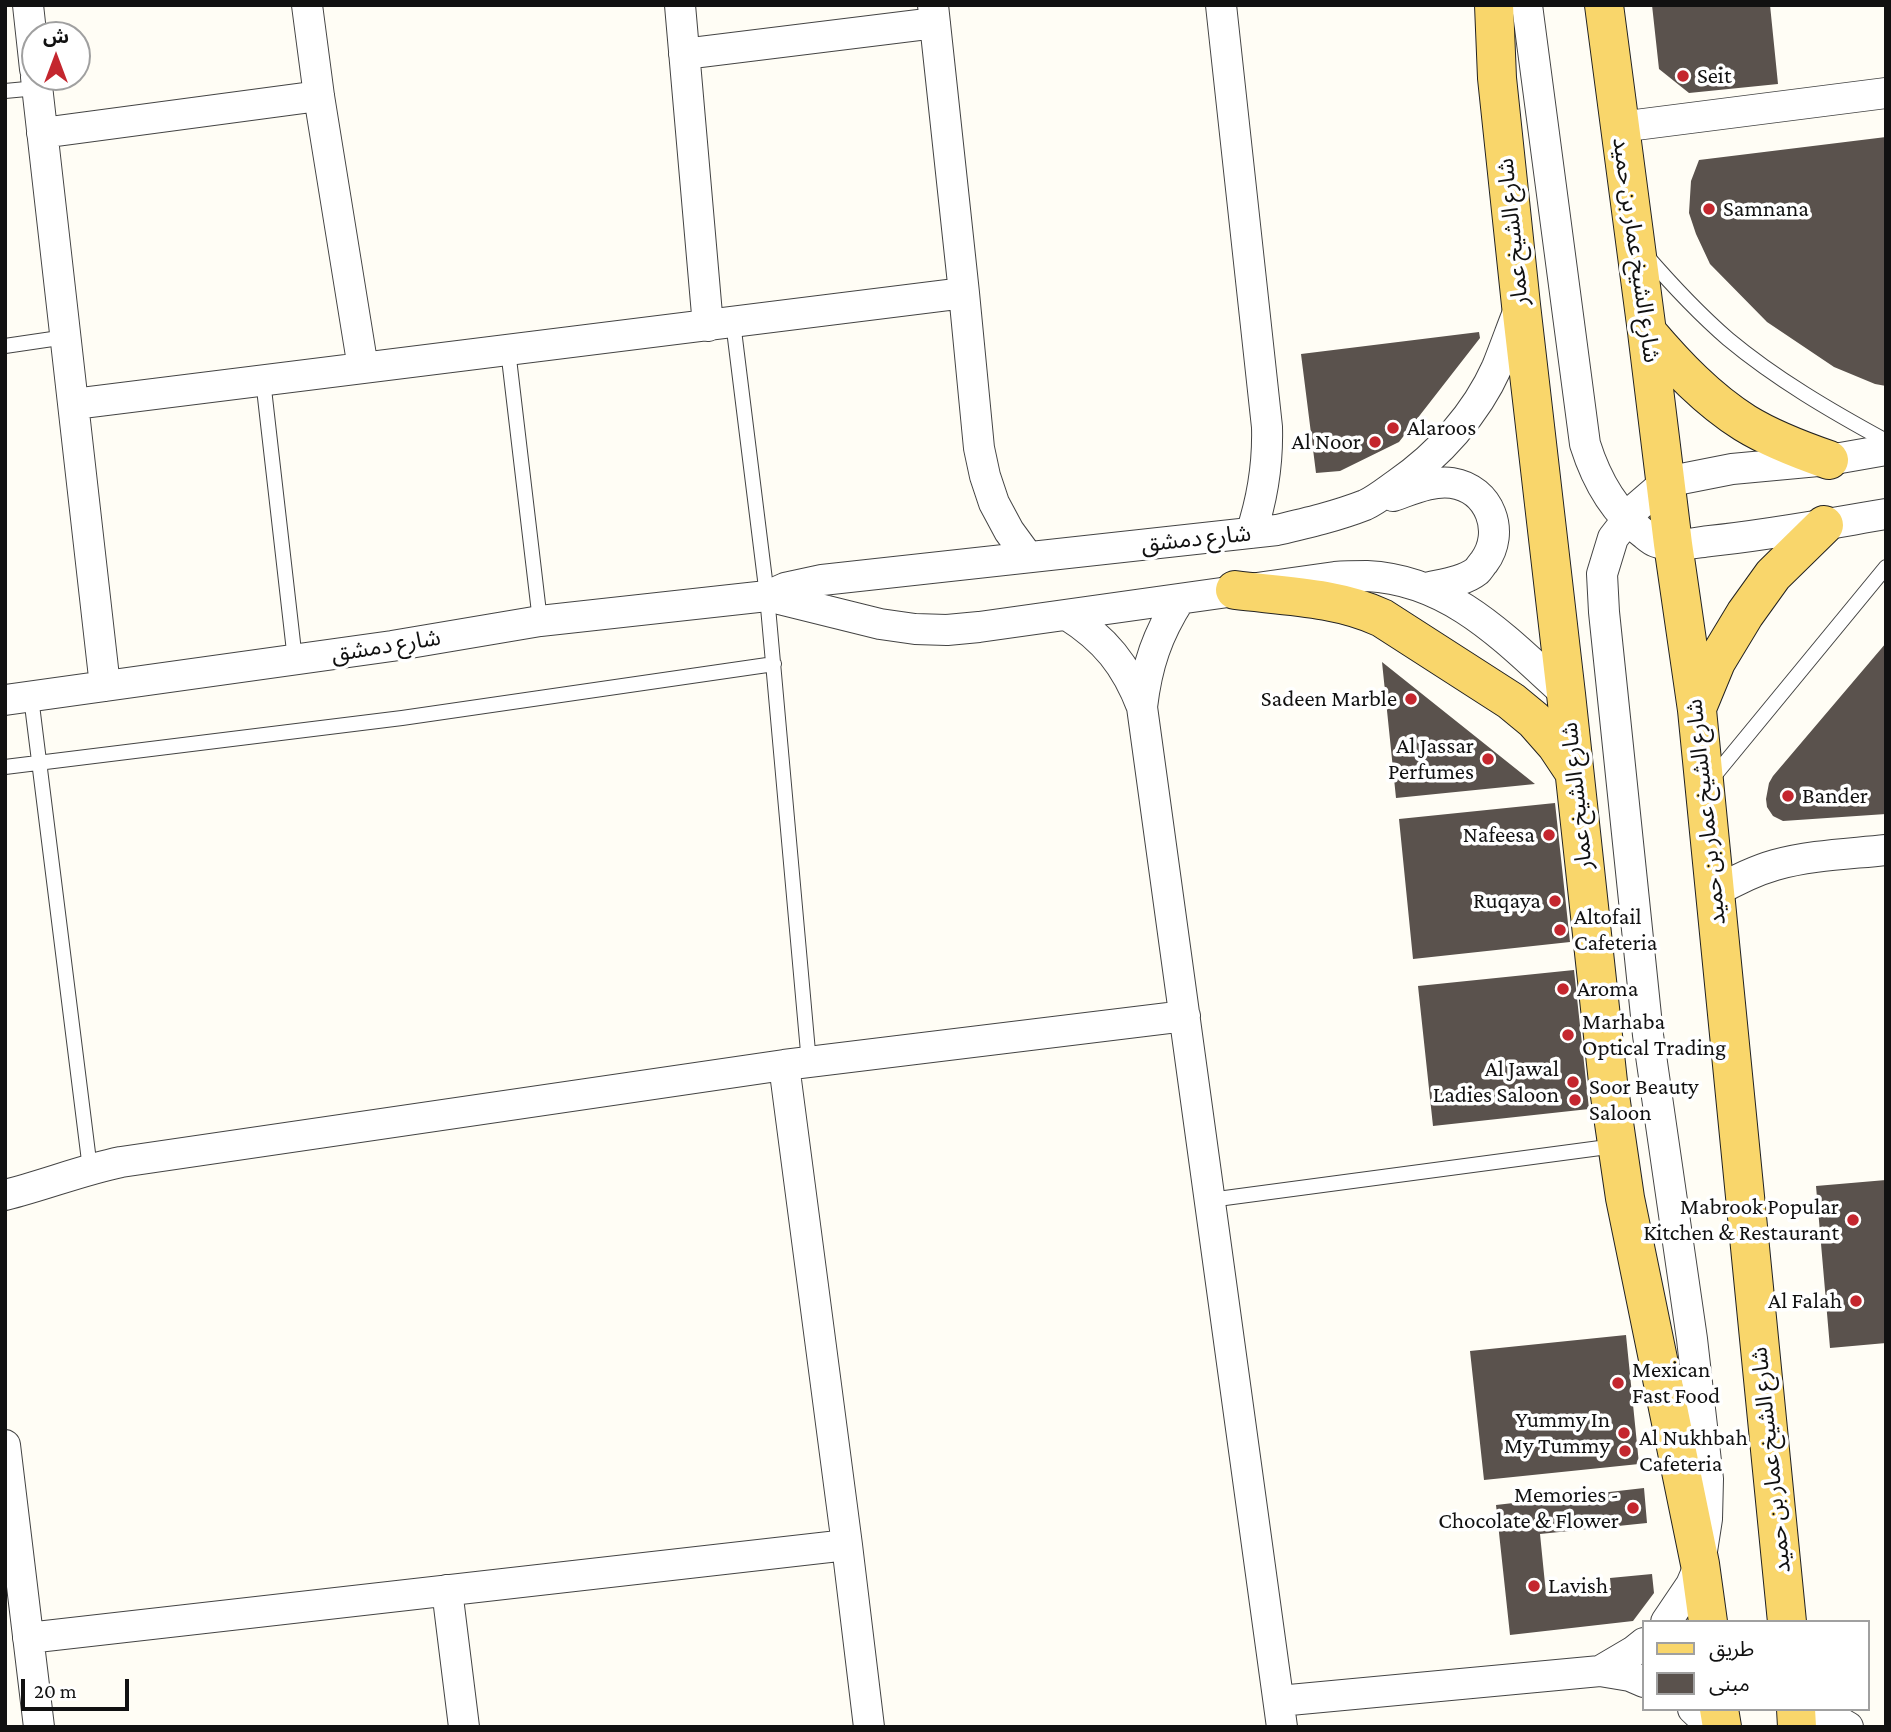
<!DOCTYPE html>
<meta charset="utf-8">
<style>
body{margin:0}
#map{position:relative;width:1891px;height:1732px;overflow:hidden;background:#fffdf5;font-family:"Crimson Pro","Noto Sans Arabic",serif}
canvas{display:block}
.frame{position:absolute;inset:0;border:7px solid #111;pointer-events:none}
.legend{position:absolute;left:1642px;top:1620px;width:228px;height:91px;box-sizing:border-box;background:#fff;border:2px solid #a0a0a0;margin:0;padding:9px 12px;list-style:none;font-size:21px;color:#111}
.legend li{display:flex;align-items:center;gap:14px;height:35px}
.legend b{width:35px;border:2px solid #a0a0a0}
.north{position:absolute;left:21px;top:21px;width:70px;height:70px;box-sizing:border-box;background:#fff;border:2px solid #a0a0a0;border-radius:50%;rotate:0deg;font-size:19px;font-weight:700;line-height:28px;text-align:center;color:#111}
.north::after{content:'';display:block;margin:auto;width:24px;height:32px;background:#c4262e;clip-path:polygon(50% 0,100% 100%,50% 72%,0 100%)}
.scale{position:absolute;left:21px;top:1679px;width:108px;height:32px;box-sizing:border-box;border:4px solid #111;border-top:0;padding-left:9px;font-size:21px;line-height:24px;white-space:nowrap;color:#111;-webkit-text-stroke:5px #fff;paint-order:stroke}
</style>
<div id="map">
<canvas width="1891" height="1732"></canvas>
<div class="frame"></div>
<ul class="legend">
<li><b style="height:9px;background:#f9d66b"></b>طريق</li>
<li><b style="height:19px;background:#5a524d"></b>مبنى</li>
</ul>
<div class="north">ش</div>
<div class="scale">20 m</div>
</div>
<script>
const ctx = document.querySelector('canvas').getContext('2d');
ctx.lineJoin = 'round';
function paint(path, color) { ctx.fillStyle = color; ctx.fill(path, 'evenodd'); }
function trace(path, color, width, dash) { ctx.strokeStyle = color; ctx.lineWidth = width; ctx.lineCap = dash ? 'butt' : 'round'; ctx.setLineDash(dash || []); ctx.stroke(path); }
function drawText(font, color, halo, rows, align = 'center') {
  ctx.font = font + ' "Crimson Pro","Noto Sans Arabic",serif'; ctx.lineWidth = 7; ctx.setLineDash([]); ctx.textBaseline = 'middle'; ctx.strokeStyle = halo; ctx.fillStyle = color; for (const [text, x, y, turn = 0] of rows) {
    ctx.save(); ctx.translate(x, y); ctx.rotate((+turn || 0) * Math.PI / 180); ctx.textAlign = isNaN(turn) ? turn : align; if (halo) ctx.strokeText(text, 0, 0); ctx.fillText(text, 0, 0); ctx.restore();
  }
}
const building = new Path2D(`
 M1652,5H1770L1778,84L1689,93L1659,69Z
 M1886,137V386L1875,384L1834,367L1767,322L1710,264L1696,234L1689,213L1691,181L1699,160Z
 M1479,332L1480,338L1399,442L1340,471L1316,473L1301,354Z
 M1886,643V814L1783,821L1773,816L1767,807L1766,799L1769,783L1773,776Z
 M1382,662L1535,784L1396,798Z
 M1555,803L1570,942L1413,959L1399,819Z
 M1574,970L1589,1109L1433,1126L1418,986Z
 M1886,1180V1343L1830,1348L1816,1186Z
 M1626,1335L1639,1464L1484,1480L1470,1351Z
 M1644,1488L1647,1523L1540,1534L1546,1594L1611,1588L1610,1578L1652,1574L1654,1593L1633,1621L1510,1635L1496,1505Z`);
const service = new Path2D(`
 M5,91L37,88
 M1645,254C1671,284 1698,313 1728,339C1776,379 1831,411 1886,441
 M733,322L767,596L809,1063
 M5,346L66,337
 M508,350L540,621
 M263,380L295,660
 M31,697L90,1169
 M5,767L402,718L774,664
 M1710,781L1886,567
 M1210,1200L1615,1146`);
const minor = new Path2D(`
 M28,5L35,69
 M307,5L319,96L363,368
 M680,5L708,326
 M933,5L964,293L979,448L985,476L994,503L1009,531L1028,557
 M1221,5L1267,427C1268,464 1263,497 1251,533
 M1527,5L1585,444C1596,479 1613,511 1643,533C1647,536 1651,540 1656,542C1673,548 1693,543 1710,541C1769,535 1827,524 1886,514
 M684,54L935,23
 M36,77L105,686
 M1620,127L1886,93
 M42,133L319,96
 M74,404L964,293
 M1393,496C1411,490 1433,480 1452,483C1490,489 1506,532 1484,562C1482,564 1479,569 1477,571C1463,582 1442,584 1425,588
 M767,596L880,624L915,629L947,630L979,627L1335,577C1346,576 1357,576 1367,576C1452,580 1507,641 1566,694
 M1067,615C1105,639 1126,665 1142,707L1282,1727
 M5,700L392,646L540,621L767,596L785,588L822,580L1277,530C1307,523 1337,516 1365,505C1376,500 1387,491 1397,484C1439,455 1476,414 1497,367C1505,347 1512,327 1520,307
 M1142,707C1147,665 1157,635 1180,599
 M1715,892C1734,881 1754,871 1775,865C1811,855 1849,854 1886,850
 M784,1065L847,1545L869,1727
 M5,1195C45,1185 82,1170 121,1162L784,1065L1185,1016
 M5,1445L39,1727
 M447,1590L464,1727
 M1666,1622L1691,1585L1700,1564L1707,1519L1708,1479L1692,1339L1648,1035L1604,612L1602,574L1613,538L1637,507L1666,482L1732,469L1829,460L1886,450
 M28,1638L847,1545
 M1600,1671L1634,1651L1644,1643
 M1279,1701L1600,1671L1630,1676L1644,1682
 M1693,1709L1712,1727
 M1817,1709L1848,1727`);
const primary = new Path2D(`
 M1494,5L1497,78L1521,305L1566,694L1608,1082L1625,1198L1700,1564L1708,1622
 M1604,5L1647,332L1673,544L1697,710L1787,1622
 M1647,332C1676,366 1707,399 1745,423C1771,439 1800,450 1829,460
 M1235,590C1284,596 1337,597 1382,618L1511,701L1534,720L1556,745L1574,772
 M1697,708L1716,662L1745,614L1773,575L1824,525
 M1719,1709L1722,1727
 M1796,1709L1797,1727`);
const markers = [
 [1683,76,7,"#c4262e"],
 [1709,209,7,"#c4262e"],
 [1393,428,7,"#c4262e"],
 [1375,442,7,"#c4262e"],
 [1411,699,7,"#c4262e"],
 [1488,759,7,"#c4262e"],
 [1788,796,7,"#c4262e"],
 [1549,835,7,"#c4262e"],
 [1555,901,7,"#c4262e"],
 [1560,930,7,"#c4262e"],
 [1563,989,7,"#c4262e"],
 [1568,1035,7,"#c4262e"],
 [1573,1082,7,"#c4262e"],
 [1575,1100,7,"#c4262e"],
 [1853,1220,7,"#c4262e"],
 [1856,1301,7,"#c4262e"],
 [1618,1383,7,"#c4262e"],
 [1624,1433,7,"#c4262e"],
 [1625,1451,7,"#c4262e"],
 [1633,1508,7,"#c4262e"],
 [1534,1586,7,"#c4262e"]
];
const poiNames = [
 ["Seit",1697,76],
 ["Samnana",1723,209],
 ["Alaroos",1407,428],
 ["Al Noor",1361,442,"right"],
 ["Sadeen Marble",1397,699,"right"],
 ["Al Jassar",1474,746,"right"],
 ["Perfumes",1474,772,"right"],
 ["Bander",1802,796],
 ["Nafeesa",1535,835,"right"],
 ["Ruqaya",1541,901,"right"],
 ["Altofail",1574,917],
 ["Cafeteria",1574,943],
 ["Aroma",1577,989],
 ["Marhaba",1582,1022],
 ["Optical Trading",1582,1048],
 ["Al Jawal",1559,1069,"right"],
 ["Ladies Saloon",1559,1095,"right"],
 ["Soor Beauty",1589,1087],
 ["Saloon",1589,1113],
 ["Mabrook Popular",1839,1207,"right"],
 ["Kitchen & Restaurant",1839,1233,"right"],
 ["Al Falah",1842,1301,"right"],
 ["Mexican",1632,1370],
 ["Fast Food",1632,1396],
 ["Yummy In",1610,1420,"right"],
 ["My Tummy",1610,1446,"right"],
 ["Al Nukhbah",1639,1438],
 ["Cafeteria",1639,1464],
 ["Memories -",1619,1495,"right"],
 ["Chocolate & Flower",1619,1521,"right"],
 ["Lavish",1548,1586]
];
const streetNames = [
 ["شارع الشيخ عمار",1513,232,-96],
 ["شارع الشيخ عمار بن حميد",1636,250,82],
 ["شارع دمشق",1196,539,-6],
 ["شارع دمشق",386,646,-9],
 ["شارع الشيخ عمار",1577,796,-96],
 ["شارع الشيخ عمار بن حميد",1706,812,-96],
 ["شارع الشيخ عمار بن حميد",1771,1460,-96]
];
paint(building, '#5a524d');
trace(service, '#444', 16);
trace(minor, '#444', 32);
trace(primary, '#222', 40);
trace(service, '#fff', 14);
trace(minor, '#fff', 30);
trace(primary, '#f9d66b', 38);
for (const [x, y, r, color] of markers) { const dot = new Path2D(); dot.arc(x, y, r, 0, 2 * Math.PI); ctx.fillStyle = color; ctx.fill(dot); trace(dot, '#fff', 2.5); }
drawText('23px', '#111', '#fff', poiNames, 'left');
drawText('23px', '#111', '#fff', streetNames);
</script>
